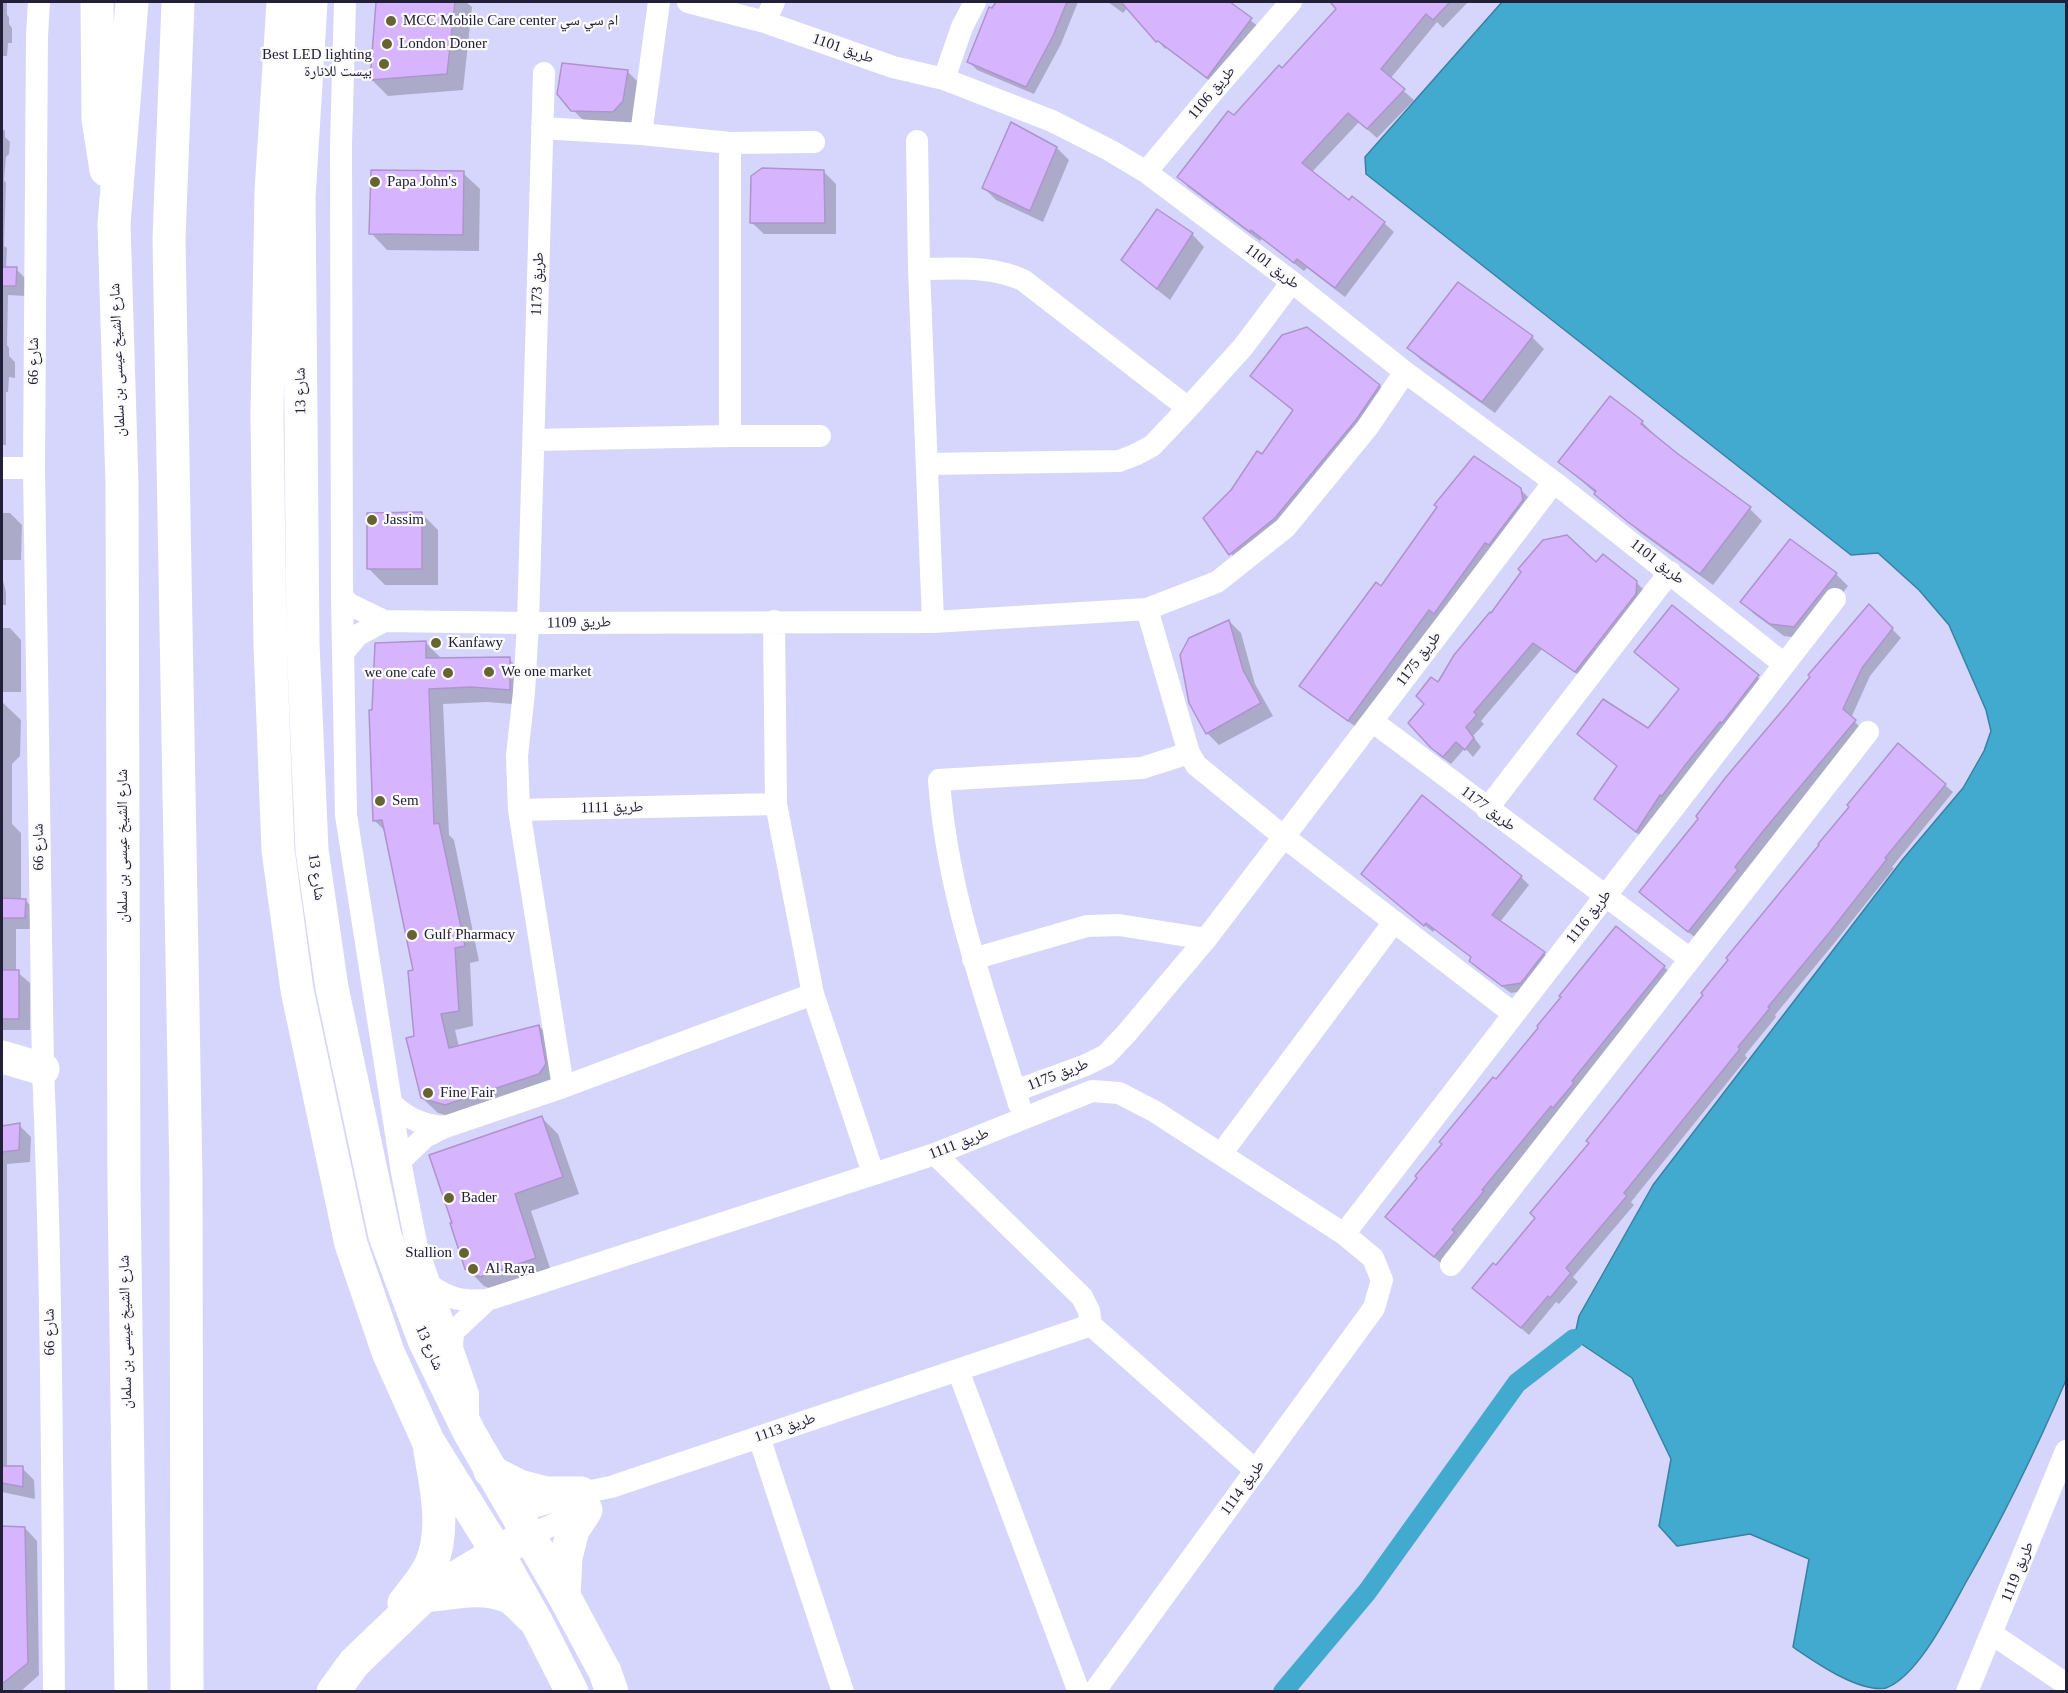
<!DOCTYPE html>
<meta charset="utf-8">
<style>
body{margin:0}
#map{position:relative;width:2068px;height:1693px;overflow:hidden;background:#d6d6fc;font-family:"Times New Roman",serif}
canvas{display:block}
.frame{position:absolute;inset:0;border:3px solid #222038;pointer-events:none}
</style>
<div id="map">
<canvas width="2068" height="1693"></canvas>
<div class="frame"></div>
</div>
<script>
const ctx = document.querySelector('canvas').getContext('2d');
ctx.lineJoin = 'round';
function paint(path, color) { ctx.fillStyle = color; ctx.fill(path, 'evenodd'); }
function trace(path, color, width, dash) { ctx.strokeStyle = color; ctx.lineWidth = width; ctx.lineCap = dash ? 'butt' : 'round'; ctx.setLineDash(dash || []); ctx.stroke(path); }
function drawText(font, color, halo, rows, align = 'center') {
  ctx.font = font + ' "Times New Roman","Noto Naskh Arabic",serif'; ctx.lineWidth = 4.5; ctx.setLineDash([]); ctx.textBaseline = 'middle'; ctx.strokeStyle = halo; ctx.fillStyle = color; for (const [text, x, y, turn = 0] of rows) {
    ctx.save(); ctx.translate(x, y); ctx.rotate((+turn || 0) * Math.PI / 180); ctx.textAlign = isNaN(turn) ? turn : align; if (halo) ctx.strokeText(text, 0, 0); ctx.fillText(text, 0, 0); ctx.restore();
  }
}
const water = new Path2D(`
 M1502,2H2066V1380C2036,1450 2003,1518 1965,1584C1949,1613 1918,1676 1886,1688C1859,1693 1815,1662 1793,1647L1809,1559L1750,1534L1677,1546L1659,1526L1671,1459L1632,1378L1574,1339L1579,1316L1653,1185L1903,859L1963,788L1984,751L1991,731L1986,710L1949,625L1919,590L1878,553L1851,555L1366,174L1365,157Z`);
const shadow = new Path2D(`
 M2,2H7V15L9,17V24L12,28V43H8L7,56H3L2,119Z
 M378,2H466L472,7L463,90L388,96L371,79Z
 M997,2H1078L1061,44L1034,94L977,70L969,62Z
 M1108,2H1227L1259,27L1215,85L1166,48L1165,49L1128,7L1123,13Z
 M1332,2H1468L1443,28L1437,22L1390,79L1414,100L1377,138L1359,122L1311,173L1350,202L1384,223L1394,232L1345,297L1307,268L1304,271L1262,239L1260,241L1188,187L1179,177L1234,117L1282,70L1338,9Z
 M627,71L652,96L647,126L598,135L573,110Z
 M2,128L5,131V137L10,142L9,154L6,157L4,180L6,183L4,246L7,248L6,268L16,269L26,279L25,296L8,295L7,345L9,348V356L15,362V378L9,377L8,392H6V445H2Z
 M1057,148L1069,160L1043,222L996,200L984,188Z
 M824,172L836,184V234H764L751,222Z
 M463,173L480,189L479,251L387,250L371,233Z
 M1192,234L1204,247L1170,300L1135,272L1123,260Z
 M1532,337L1544,349L1495,413L1421,360L1409,348Z
 M1252,376L1379,385L1389,395L1241,564L1231,554L1205,518L1263,456L1294,412Z
 M1642,422L1654,434L1653,436L1750,509L1762,521L1713,585L1642,534L1560,462Z
 M1520,489L1528,497L1412,653L1410,652L1356,727L1309,694L1301,686L1381,588Z
 M2,513H10L22,525L21,560H2Z
 M422,514L438,530V585H385L369,569Z
 M1791,541L1836,574L1848,586L1807,639L1784,636L1754,614L1742,602Z
 M1596,565L1636,582L1644,590L1584,679L1542,649L1481,721L1484,724L1473,736L1481,747L1473,757L1465,748L1451,764L1440,756L1432,747L1438,685Z
 M2,577L6,592V605H2Z
 M1869,606L1901,638L1870,676L1851,718L1863,730L1698,940L1650,901Z
 M1672,607L1766,684L1644,839L1596,799L1618,767L1579,734L1648,730L1681,690Z
 M1229,621L1241,633L1255,684L1273,716L1219,745L1207,733Z
 M2,628H10L21,640V692H2Z
 M426,643L441,658L509,659L524,674V705L487,702L443,704L449,835L454,840L479,961L470,963L473,1026L455,1030L459,1047L539,1026L554,1042L560,1080L461,1119L438,1113L422,1098L415,1037V971L386,832L374,820V712Z
 M2,702L21,720L20,756L12,764V824L21,833V900H25L37,912V929H16V971L30,983V1030H2Z
 M1945,785L1953,792L1892,867L1894,868L1836,941L1775,1015L1776,1017L1745,1055L1747,1058L1631,1202L1634,1205L1573,1277L1578,1282L1559,1304L1556,1302L1529,1335L1482,1295L1496,1267Z
 M1521,877L1529,885L1500,922L1544,953L1551,961L1529,990L1511,993L1478,969L1470,961L1473,958L1435,929L1433,932L1371,882Z
 M1664,967L1672,974L1489,1198L1491,1200L1442,1264L1395,1224L1496,1081Z
 M542,1118L558,1134L579,1194L531,1211L552,1274L498,1292L484,1286L467,1269Z
 M19,1125L31,1137L30,1162L7,1164V1467L22,1468L34,1480L35,1499L2,1492V1127Z
 M2,1528H25L37,1541L39,1675L20,1692H2Z`);
const canal = new Path2D(`
 M1283,1692L1367,1592L1517,1383L1574,1339`);
const building = new Path2D(`
 M376,2H455L447,74L370,80Z
 M996,2H1067L1053,36L1026,87L967,62L989,7L992,8Z
 M1121,2H1230L1252,18L1207,78L1158,41L1156,42Z
 M1330,2H1450L1433,20L1426,14L1381,69L1405,89L1367,129L1348,113L1302,163L1349,200L1352,196L1385,222L1335,288L1297,259L1294,263L1251,230L1250,232L1177,177L1228,111L1234,115L1279,65L1282,68L1336,9Z
 M562,63L628,70L623,101L613,112L571,111L557,94Z
 M1011,122L1057,147L1030,211L982,188Z
 M762,168L824,170L825,223H750L751,176Z
 M371,170L464,171L463,235L369,234Z
 M1157,209L1193,233L1157,289L1121,260Z
 M2,267H17L16,286H2Z
 M1458,282L1533,336L1482,402L1407,348Z
 M1307,327L1380,385L1356,420L1275,518L1229,555L1203,518L1231,490L1257,451L1262,454L1293,410L1250,376L1282,335Z
 M1610,396L1643,421L1641,424L1678,454L1751,507L1700,574L1628,522L1594,494L1596,491L1558,462Z
 M1474,456L1521,488L1523,500L1489,545L1485,543L1434,614L1429,610L1348,721L1299,686L1376,582L1381,586L1437,507L1434,505Z
 M422,512V569H367V513Z
 M1567,535L1596,562L1603,554L1637,581L1636,594L1575,672L1533,643L1474,712L1477,715L1466,727L1474,738L1465,750L1456,742L1443,757L1431,748L1408,723L1424,704L1416,696L1431,677L1438,682L1454,655L1490,612L1491,613L1521,572L1518,569L1543,540Z
 M1790,539L1837,573L1794,627L1770,624L1740,602Z
 M1869,604L1893,628L1862,668L1843,709L1856,720L1764,830L1735,867L1738,870L1688,932L1639,892L1698,819L1696,816L1726,777L1787,705L1810,677L1808,675Z
 M1672,605L1759,675L1722,723L1720,722L1686,764L1662,796L1660,795L1636,832L1594,799L1617,766L1577,734L1603,699L1648,728L1679,689L1634,652Z
 M1229,620L1243,670L1261,703L1206,734L1189,703L1180,655L1189,638Z
 M426,641V658L510,657V690L471,687L429,689L434,824L439,823L465,946L455,948L459,1011L441,1014L449,1048L539,1025L546,1064L539,1074L445,1105L421,1098L406,1038L414,1036L408,971L413,970L382,820L373,821L369,710H372L375,643Z
 M1898,743L1946,784L1885,858L1887,859L1829,933L1768,1007L1770,1008L1738,1047L1740,1049L1624,1193L1627,1196L1566,1268L1571,1273L1550,1298L1548,1296L1521,1328L1472,1288L1493,1263L1496,1265L1535,1218L1530,1213L1589,1143L1586,1141L1703,995L1701,993L1728,960L1726,958L1819,845L1818,844L1849,807L1847,805Z
 M1422,795L1522,876L1492,915L1545,952L1521,983L1502,986L1469,961L1471,957L1426,923L1424,926L1361,874Z
 M2,898L26,899L25,918H2Z
 M1616,926L1665,966L1572,1081L1574,1083L1553,1108L1551,1106L1482,1190L1484,1191L1452,1230L1455,1232L1434,1257L1385,1217L1417,1178L1415,1176L1442,1144L1439,1142L1493,1077L1496,1079L1538,1028L1537,1026L1561,997L1559,996Z
 M2,970H19V1019H2Z
 M542,1116L563,1177L515,1194L536,1258L480,1277L465,1269L450,1223H452L429,1155Z
 M20,1123L19,1150L2,1152V1126Z
 M2,1466H23V1487L2,1483Z
 M2,1526L25,1527L28,1663L2,1684Z`);
const street = new Path2D(`
 M39,2L37,36L34,468L43,1069C52,1276 52,1484 54,1692
 M345,2L341,145L342,596L346,815L402,1172L417,1248L468,1394V1419
 M688,2L765,22L893,67L944,79L1052,121L1111,151L1146,172L1292,282L1405,372L1554,482L1784,664
 M765,22L774,2
 M544,73L528,623L524,692L517,756L519,810L563,1087
 M944,79L962,27L975,2
 M542,128L641,134L730,143L814,142
 M641,134L659,2
 M917,141L919,269L933,622
 M730,143V436
 M1146,172L1216,88L1291,2
 M919,269C956,269 988,265 1023,280L1188,408
 M534,440L730,436H820
 M927,464L1119,461L1135,455L1152,446L1188,408L1243,347L1292,282
 M2,468H34
 M342,596L349,604L384,621L528,623L933,622L1147,609L1217,582L1285,528L1367,428L1405,372
 M1147,609L1189,753L1196,765L1284,837L1514,1014
 M774,621L776,804L813,994L873,1173
 M343,653L358,635L384,621
 M1372,721L1690,959
 M1487,809L1670,572
 M519,810L776,804
 M973,959L1087,926L1119,925L1206,939
 M1015,1091L1086,1065L1106,1055L1126,1034L1206,939L1554,482
 M392,1104C408,1119 422,1125 445,1127
 M1019,1104C986,996 947,894 939,780L1142,768L1189,753
 M935,1154L1082,1297L1089,1311L1091,1325L1255,1470
 M1221,1154L1394,922
 M400,1161L425,1137L445,1127L563,1087L813,994
 M1344,1234L1835,599
 M1451,1265L1868,732
 M428,1284C449,1299 462,1302 487,1300L935,1154L1092,1091L1119,1093L1154,1111L1344,1234L1373,1258L1382,1280L1374,1308L1094,1692
 M452,1346L453,1332L487,1300
 M958,1370L1079,1692
 M759,1437L843,1692
 M516,1512L581,1493L611,1487L1091,1325
 M530,1535L586,1510
 M1992,1634L2066,1684
 M1967,1692L2066,1451`);
const secondary = new Path2D(`
 M283,2L271,192L267,414L270,645L278,850L297,990L351,1244L388,1352L428,1441L497,1552L536,1621L572,1692
 M311,2L299,197L303,644L312,850L332,988L385,1236L424,1340L469,1432L564,1596L605,1672L612,1692
 M2,1057L43,1069
 M490,1471L519,1486L546,1493H581
 M434,1595C457,1592 486,1586 509,1597C516,1601 524,1610 530,1616
 M564,1596L566,1557L573,1530L586,1510
 M404,1603C413,1591 425,1578 431,1564C446,1530 436,1486 430,1451
 M333,1692L354,1663L423,1597L517,1541`);
const highway = new Path2D(`
 M97,2L98,119L106,170
 M178,2L169,239L186,1179L187,1692
 M131,1692L124,1187L122,484L114,224L132,2`);
const markers = [
 [391,21,6,"#686431"],
 [387,44,6,"#686431"],
 [384,64,6,"#686431"],
 [375,182,6,"#686431"],
 [372,520,6,"#686431"],
 [436,643,6,"#686431"],
 [489,672,6,"#686431"],
 [448,673,6,"#686431"],
 [380,801,6,"#686431"],
 [412,935,6,"#686431"],
 [428,1093,6,"#686431"],
 [449,1198,6,"#686431"],
 [464,1253,6,"#686431"],
 [473,1269,6,"#686431"]
];
const poiNames = [
 ["MCC Mobile Care center ام سي سي",403,21],
 ["London Doner",399,44],
 ["Best LED lighting",372,55,"right"],
 ["بيست للانارة",372,72,"right"],
 ["Papa John's",387,182],
 ["Jassim",384,520],
 ["Kanfawy",448,643],
 ["We one market",501,672],
 ["we one cafe",436,673,"right"],
 ["Sem",392,801],
 ["Gulf Pharmacy",424,935],
 ["Fine Fair",440,1093],
 ["Bader",461,1198],
 ["Stallion",452,1253,"right"],
 ["Al Raya",485,1269]
];
const streetNames = [
 ["طريق 1101",843,49,19],
 ["طريق 1106",1212,93,-50],
 ["طريق 1101",1272,267,37],
 ["طريق 1173",538,284,-88],
 ["شارع الشيخ عيسى بن سلمان",118,360,-92],
 ["شارع 66",34,361,-90],
 ["شارع 13",301,391,-91],
 ["طريق 1101",1657,562,38],
 ["طريق 1109",579,623,-1],
 ["طريق 1175",1419,659,-53],
 ["طريق 1111",612,808,-1],
 ["طريق 1177",1488,809,37],
 ["شارع الشيخ عيسى بن سلمان",123,846,-90],
 ["شارع 66",39,847,-91],
 ["شارع 13",316,877,82],
 ["طريق 1116",1589,917,-52],
 ["طريق 1175",1058,1075,-21],
 ["طريق 1111",959,1144,-21],
 ["شارع 66",50,1332,-91],
 ["شارع الشيخ عيسى بن سلمان",126,1332,-91],
 ["شارع 13",429,1348,66],
 ["طريق 1113",785,1428,-19],
 ["طريق 1114",1243,1488,-54],
 ["طريق 1119",2018,1572,-68]
];
paint(water, '#42aacf');
trace(water, '#3881a2', 1.5);
paint(shadow, '#0003');
trace(canal, '#42aacf', 20);
paint(building, '#d6b4fe');
trace(building, '#ae93cd', 1.5);
trace(street, '#fff', 22);
trace(secondary, '#fff', 33);
trace(highway, '#fff', 33);
for (const [x, y, r, color] of markers) { const dot = new Path2D(); dot.arc(x, y, r, 0, 2 * Math.PI); ctx.fillStyle = color; ctx.fill(dot); trace(dot, '#fbfbfb', 2); }
drawText('15px', '#222038', '#fbfbfb', poiNames, 'left');
drawText('15px', '#222038', '#fbfbfb', streetNames);
</script>
